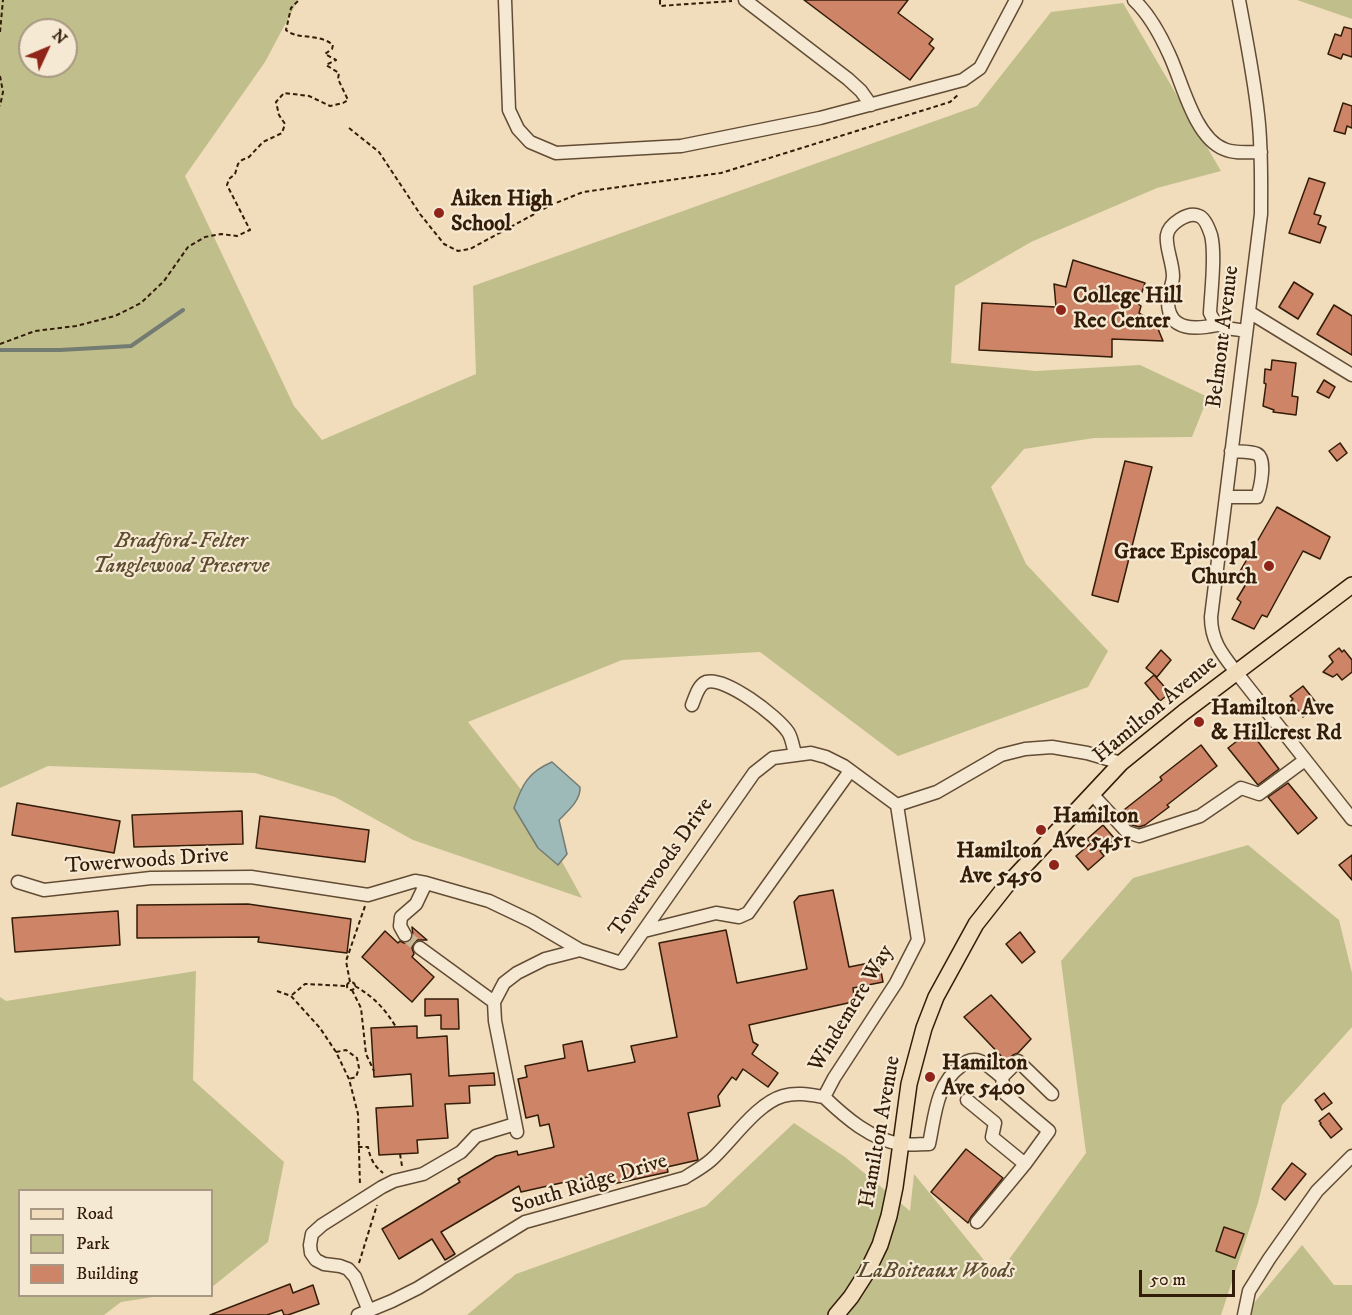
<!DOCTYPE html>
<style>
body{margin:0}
#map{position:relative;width:1352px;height:1315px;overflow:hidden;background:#f1ddbb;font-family:"IM FELL DW Pica",serif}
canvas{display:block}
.legend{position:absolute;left:18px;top:1189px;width:195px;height:108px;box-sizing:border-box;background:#f6e9d3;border:2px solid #a89782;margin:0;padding:8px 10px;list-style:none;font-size:18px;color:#331c08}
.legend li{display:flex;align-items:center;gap:12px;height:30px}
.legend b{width:30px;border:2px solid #a89782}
.north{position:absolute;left:18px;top:18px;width:60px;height:60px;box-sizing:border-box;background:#f6e9d3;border:2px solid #a89782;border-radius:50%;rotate:46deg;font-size:16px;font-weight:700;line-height:24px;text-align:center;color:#331c08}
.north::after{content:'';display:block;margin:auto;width:21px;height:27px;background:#8f2418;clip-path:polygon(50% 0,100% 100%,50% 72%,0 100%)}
.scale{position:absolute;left:1139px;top:1270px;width:96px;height:27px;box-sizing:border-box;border:3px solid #331c08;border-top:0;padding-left:8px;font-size:18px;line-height:21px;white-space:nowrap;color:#331c08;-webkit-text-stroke:4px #f6e9d3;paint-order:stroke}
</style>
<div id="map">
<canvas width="1352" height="1315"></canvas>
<ul class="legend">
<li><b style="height:8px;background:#f1ddbb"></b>Road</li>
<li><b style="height:16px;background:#c0bf8c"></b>Park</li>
<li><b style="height:16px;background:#cd8467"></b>Building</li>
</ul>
<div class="north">N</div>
<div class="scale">50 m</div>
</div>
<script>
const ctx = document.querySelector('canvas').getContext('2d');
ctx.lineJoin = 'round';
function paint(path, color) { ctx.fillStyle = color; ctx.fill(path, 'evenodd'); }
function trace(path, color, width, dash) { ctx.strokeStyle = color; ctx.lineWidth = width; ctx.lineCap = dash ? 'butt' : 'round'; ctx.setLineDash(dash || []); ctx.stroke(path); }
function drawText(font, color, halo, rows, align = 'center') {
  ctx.font = font + ' "IM FELL DW Pica",serif'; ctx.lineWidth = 4.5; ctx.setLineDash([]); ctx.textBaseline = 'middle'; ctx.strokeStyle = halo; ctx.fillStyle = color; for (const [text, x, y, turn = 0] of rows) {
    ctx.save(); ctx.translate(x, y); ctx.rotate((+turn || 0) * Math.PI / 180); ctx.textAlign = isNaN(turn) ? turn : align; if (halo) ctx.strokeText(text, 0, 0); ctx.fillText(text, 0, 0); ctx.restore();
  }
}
const green = new Path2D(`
 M0,0H298L265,62L185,176L294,406L322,440L476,374L473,286L977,106L1051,12L1123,3L1221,171L1157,188L1031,242L955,286L951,363L1036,371L1140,365L1208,397L1192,437L1094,438L1024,449L991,487L1026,564L1108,651L1088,687L898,756L760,652L622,660L468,722L526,796L582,898L413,840L335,797L255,773L48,766L0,788ZM30,30H66V66H30Z
 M1297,0H1352V19Z
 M1248,845L1339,920L1352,973V1027L1282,1105L1258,1203L1221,1315H467L516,1274L706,1206L794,1123L845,1157L910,1211L914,1174L997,1276L1086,1153L1061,961L1133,878Z
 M196,971L193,1080L284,1162L268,1242L212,1287V1190H20V1296H160L121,1302L104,1315H0V997L6,1001Z
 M1302,1245L1334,1285H1352V1315H1244Z`);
const water = new Path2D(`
 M552,762L580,787C581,800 568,811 559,820L567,854L558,865L538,848L514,808C522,785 528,772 552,762Z`);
const stream = new Path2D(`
 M0,350H60L131,346L183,310`);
const building = new Path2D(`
 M804,0H908L898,13L933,39L929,44L934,48L910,80Z
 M1344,27L1352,29V57L1343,54L1341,59L1328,54L1335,34L1341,36Z
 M1343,103L1352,106V128L1347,126L1345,134L1334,131Z
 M1309,178L1325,183L1314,214L1321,216L1318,224L1326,227L1320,243L1289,233Z
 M1073,260L1145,283L1138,304L1141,306L1139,313L1156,324L1163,341L1112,339V357L979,350L982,303L1056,307L1054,284L1066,287Z
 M1294,282L1313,294L1298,319L1279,307Z
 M1334,305L1352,316V355L1317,334Z
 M1272,360L1296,363L1292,396L1298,397L1296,415L1273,412L1274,410L1263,406L1266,384L1264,383L1265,369L1271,370Z
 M1324,380L1335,387L1329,398L1317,392Z
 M1340,443L1347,453L1337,461L1329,451Z
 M1125,461L1152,467L1118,602L1092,595Z
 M1277,507L1330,537L1320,559L1303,551L1267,617L1262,615L1254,629L1232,619L1241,602L1237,599L1249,579L1239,573Z
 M1339,648L1342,652L1344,650L1352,660V672L1342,680L1337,674L1333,677L1323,672L1333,662L1329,656Z
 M1161,650L1171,660L1157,677L1146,668Z
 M1154,675L1170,693L1160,701L1145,683Z
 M1303,686L1318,705L1303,717L1291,701L1293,699L1290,696Z
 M1250,731L1279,769L1258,785L1228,748Z
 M1201,745L1217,766L1167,805L1169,807L1145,825L1139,827L1132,825L1120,813L1162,780L1160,777Z
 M1288,783L1317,818L1298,834L1268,797Z
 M17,803L120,821L114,853L12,835Z
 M242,811L243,844L134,847L132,815Z
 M260,816L369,830L365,862L256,848Z
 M1103,825L1115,839L1100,851L1104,856L1088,870L1076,856L1091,843L1087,839Z
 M1352,855V880L1339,865Z
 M833,890L849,967L879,961L883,982L853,988L854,997L848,1003L749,1025L753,1042L758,1045L752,1054L778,1073L768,1087L743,1069L736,1080L732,1077L718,1096L720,1106L688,1113L698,1160L667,1167L668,1172L595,1188L592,1176L521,1192L519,1186L441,1232L455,1254L445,1260L432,1239L399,1259L382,1229L460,1182L458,1179L496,1156L517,1151L518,1155L554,1147L549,1124L540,1126L538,1115L526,1118L518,1079L527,1077L525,1066L565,1058L563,1045L582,1041L588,1071L635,1062L631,1046L677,1037L659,943L726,930L737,983L807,969L794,902L799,896Z
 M248,904L351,919L347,953L258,942L259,937L137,938V905Z
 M118,911L120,945L15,952L12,918Z
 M412,927L427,940H417L414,943L412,948L414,954L412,957L434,977L412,1002L362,957L385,931L398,943L400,941L404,943L409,942L413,936Z
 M1020,932L1035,952L1022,963L1006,944Z
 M991,995L1031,1039L1018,1053L1013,1055L1006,1061L964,1017Z
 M425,999H458L459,1029H441V1015L425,1016Z
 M417,1026V1038L447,1036L449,1076L494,1073L495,1085L469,1086L470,1103L445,1104L448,1138L417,1140L418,1153L379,1155L376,1108L413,1106L411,1074L374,1077L371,1028Z
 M1324,1093L1332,1103L1322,1110L1315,1100Z
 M1329,1113L1342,1129L1331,1138L1320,1124L1321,1123L1319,1121Z
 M966,1149L1003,1178L971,1217L968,1223L931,1192Z
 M1292,1163L1306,1174L1285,1200L1272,1189Z
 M1224,1227L1244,1234L1235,1258L1216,1251Z
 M290,1284L293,1293L313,1285L319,1304L288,1315H284L282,1310L267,1315H210Z`);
const minorTunnel = new Path2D(`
 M405,935L420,948`);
const path = new Path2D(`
 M660,0V6L732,1
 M0,32L3,0
 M0,76L3,92L0,106
 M349,128L379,152L420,214L444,244L458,251L470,249L551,205L583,192L721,173L950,102L959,94
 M0,344L35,331L76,326L115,316L141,303L164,281L188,247L205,237L221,234L237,236L250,230L227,185L229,179L235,174L238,164L242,160L249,157L263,142L282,133L285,124L279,115L276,102L284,93L309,96L330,106L343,103L348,100L338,79L339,73L326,65L336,60L325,54L332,49L333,45C319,33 297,40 286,30L291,8L299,0
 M350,982L346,961L365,906
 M347 986a4 4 0 1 1 8 0a4 4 0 1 1-8 0Z
 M355,986C374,997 385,1009 396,1027
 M352,990L361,1008L366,1054L374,1071
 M277,991L291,996L320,1028L336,1052L349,1079L358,1114L360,1186
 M292,995L305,984L347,986
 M336,1052L346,1050L357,1058L359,1068L356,1077L349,1079
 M358,1147H368C370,1158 374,1166 383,1173
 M400,1154L402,1166
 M359,1263L377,1205`);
const minor = new Path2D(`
 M505,0L509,110L518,129L530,142L556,153L681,146L820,118L963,80L980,68L1016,0
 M745,0L848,79L861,91L871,105
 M1134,0C1150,15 1160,34 1169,54C1182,81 1194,137 1224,149C1235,154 1249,152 1261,152
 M1239,0C1246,38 1254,77 1258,115C1262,148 1261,181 1261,214L1211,617C1211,641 1222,654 1236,672L1352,819
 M1249,312L1352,375
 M1217,325C1197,329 1169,332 1168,303C1167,294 1173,285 1173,276C1173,263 1165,246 1167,235C1169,224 1188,211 1199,216C1205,218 1209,229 1211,235C1216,254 1211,292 1210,313C1217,330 1230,328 1246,331
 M1226,497H1257C1260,489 1267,459 1257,454C1250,451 1238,452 1231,451
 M692,705C695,698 698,685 706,682C725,676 777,716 788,732C792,738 793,747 795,754
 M1092,794L1127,832L1139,836L1200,816L1241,788L1259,794L1305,760
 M897,805L937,792L1001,755L1025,749L1052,747L1087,753L1121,763
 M18,882L44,890L151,878L251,877L368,895L415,881L426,883L489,901L531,921L580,950L621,963L754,773L773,758L811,753L826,757L844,766L897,805
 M644,931L716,913L739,917L748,913L850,771
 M405,935L400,926L401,917L416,904L426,883
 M420,948L494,1002
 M1002,1077L1018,1061L1052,1094
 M824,1097C845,1117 871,1140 901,1144C910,1145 920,1144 929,1144C935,1116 936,1084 961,1066C964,1063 969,1060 974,1060C983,1059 995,1072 1002,1077L1004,1093L1049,1131L1025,1164L977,1222
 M824,1097L834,1078L896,983L918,940L897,805
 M967,1100L995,1123L992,1137L1025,1164
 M517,1132L495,1021L494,1002L504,983L517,973L545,959L580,950
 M369,1311L355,1277L348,1269L340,1266L324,1264L316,1260L311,1253L310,1245L312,1234L322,1225L382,1187L394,1181L423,1174L461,1152L476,1136L515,1124
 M358,1315L392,1301L418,1288L525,1222L684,1178C694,1172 703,1167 711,1160C731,1142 757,1103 783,1096C797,1092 811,1095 824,1097
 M1244,1315L1249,1291L1269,1259L1317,1191L1352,1156`);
const major = new Path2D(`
 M836,1315L851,1297L867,1272L880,1245L889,1216L895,1187L909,1084L924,1028L936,997L976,924L1006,886L1121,763L1184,712L1352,585`);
const markers = [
 [439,213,6,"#8f2418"],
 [1061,310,6,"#8f2418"],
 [1269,566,6,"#8f2418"],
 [1199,722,6,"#8f2418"],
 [1041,830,6,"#8f2418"],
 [1054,865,6,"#8f2418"],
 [930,1077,6,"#8f2418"]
];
const poiNames = [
 ["Aiken High",451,200],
 ["School",451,225],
 ["College Hill",1073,297],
 ["Rec Center",1073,322],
 ["Grace Episcopal",1257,553,"right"],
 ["Church",1257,578,"right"],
 ["Hamilton Ave",1211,709],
 ["& Hillcrest Rd",1211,734],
 ["Hamilton",1053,817],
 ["Ave 5451",1053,842],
 ["Hamilton",1042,852,"right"],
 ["Ave 5450",1042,877,"right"],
 ["Hamilton",942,1064],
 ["Ave 5400",942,1089]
];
const streetNames = [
 ["Belmont Avenue",1224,337,-83],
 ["Hamilton Avenue",1156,710,-40],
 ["Towerwoods Drive",147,862,-4],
 ["Towerwoods Drive",662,868,-55],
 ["Windemere Way",852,1009,-59],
 ["Hamilton Avenue",881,1132,-80],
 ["South Ridge Drive",590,1185,-17]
];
const parkNames = [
 ["Bradford-Felter",181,542],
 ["Tanglewood Preserve",181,567],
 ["LaBoiteaux Woods",936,1272]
];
paint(green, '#c0bf8c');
paint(water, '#9dbab9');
trace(water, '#737b72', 1.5);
trace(stream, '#737b72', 4);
paint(building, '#cd8467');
trace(building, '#331c08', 1.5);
trace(minorTunnel, '#cbb697', 12, [12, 6]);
trace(minor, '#624c35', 15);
trace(major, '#331c08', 18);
trace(path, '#331c08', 2, [4.5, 3]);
trace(minor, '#f6e9d3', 12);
trace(major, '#f1ddbb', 15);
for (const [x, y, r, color] of markers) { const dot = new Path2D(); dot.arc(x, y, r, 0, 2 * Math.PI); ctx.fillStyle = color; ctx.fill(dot); trace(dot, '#f6e9d3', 2); }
drawText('bold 22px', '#331c08', '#f6e9d3', poiNames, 'left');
drawText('22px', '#331c08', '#f6e9d3', streetNames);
drawText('italic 22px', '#5d4d30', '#f6e9d3', parkNames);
</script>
